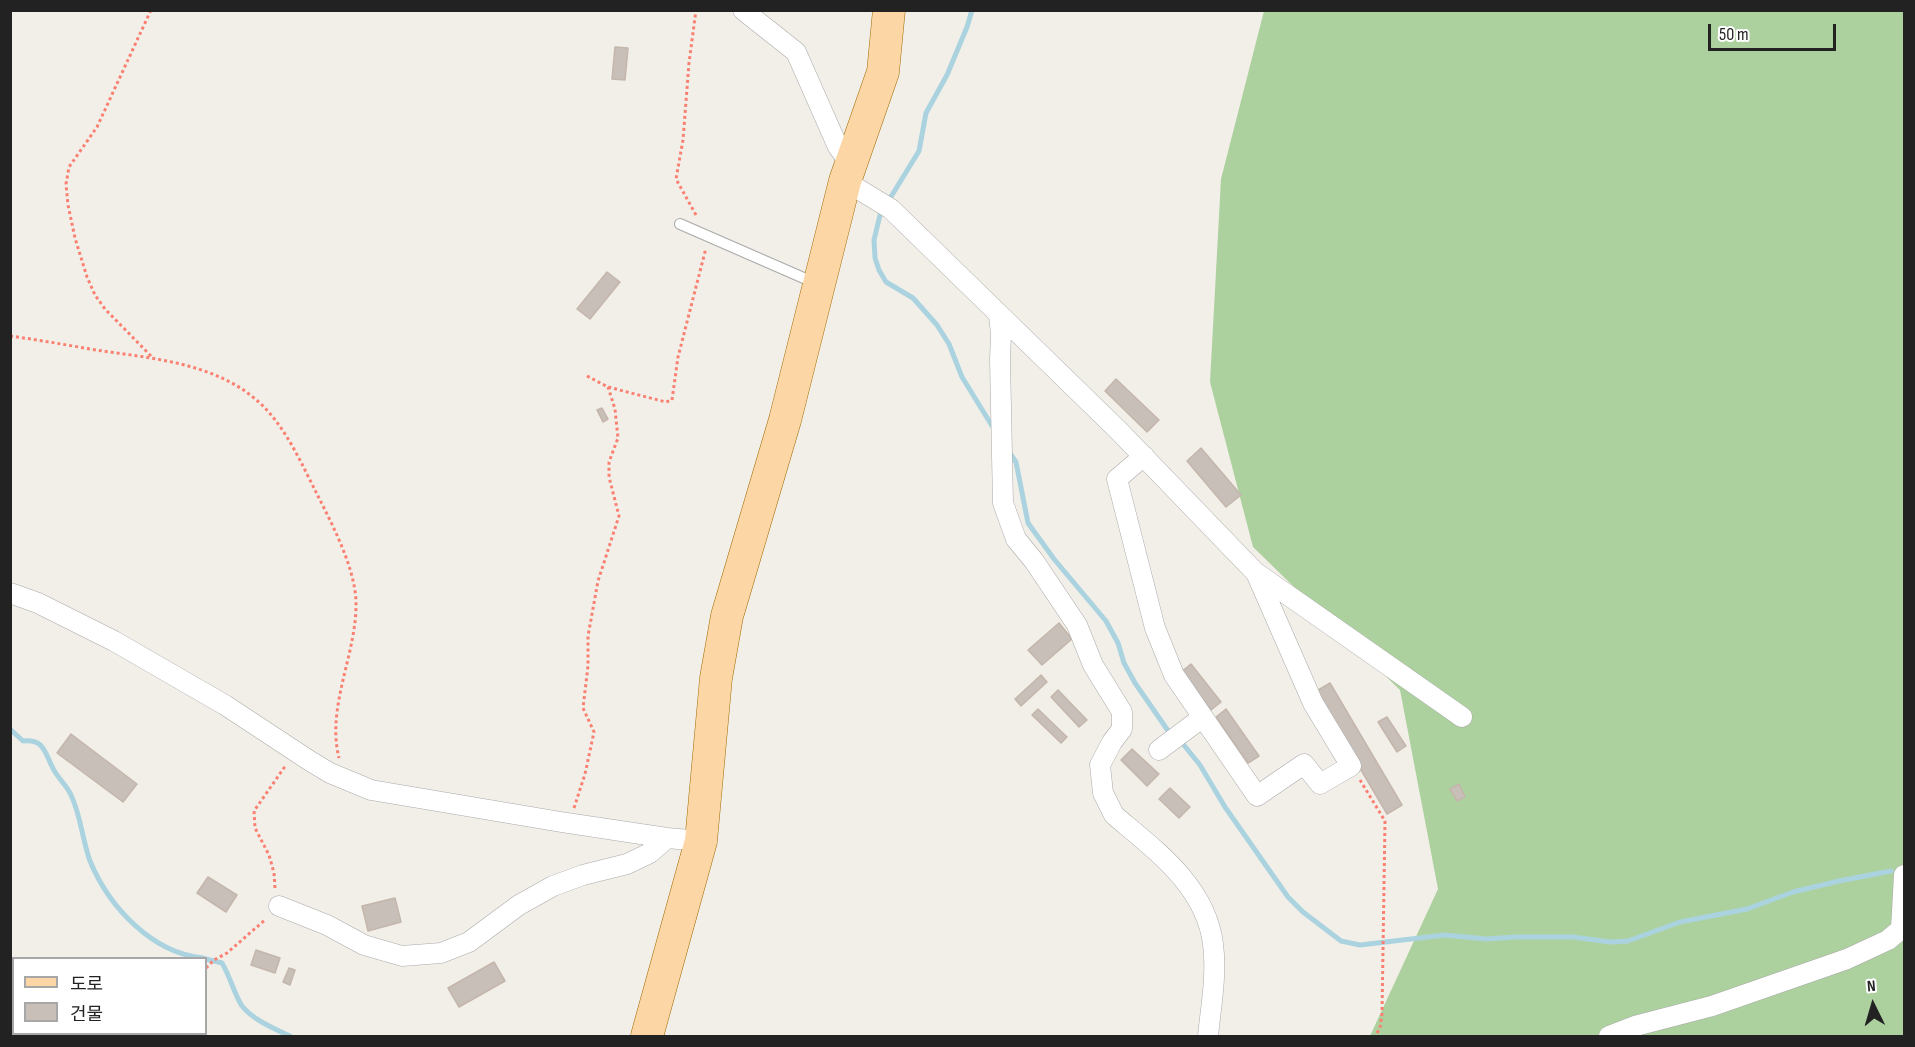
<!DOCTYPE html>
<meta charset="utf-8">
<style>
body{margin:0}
#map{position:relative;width:1915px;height:1047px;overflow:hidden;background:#f2efe9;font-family:"Sofia Sans Condensed","Noto Sans KR",sans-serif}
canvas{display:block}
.frame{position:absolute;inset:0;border:12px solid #222;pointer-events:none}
.legend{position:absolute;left:12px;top:957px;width:195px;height:78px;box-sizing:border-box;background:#fff;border:2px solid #a7a7a7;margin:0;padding:8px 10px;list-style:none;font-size:18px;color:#222}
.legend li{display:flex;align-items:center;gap:12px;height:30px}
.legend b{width:30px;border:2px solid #a7a7a7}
.north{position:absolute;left:1843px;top:975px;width:60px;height:60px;-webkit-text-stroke:4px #fff;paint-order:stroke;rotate:355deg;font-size:16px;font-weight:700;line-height:24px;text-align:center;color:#222}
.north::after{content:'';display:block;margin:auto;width:21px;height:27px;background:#222;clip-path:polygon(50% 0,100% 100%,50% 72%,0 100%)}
.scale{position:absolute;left:1708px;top:24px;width:128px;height:27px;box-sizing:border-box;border:3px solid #222;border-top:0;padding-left:8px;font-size:18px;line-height:21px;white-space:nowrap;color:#222;-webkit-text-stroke:4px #fff;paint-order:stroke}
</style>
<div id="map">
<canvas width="1915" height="1047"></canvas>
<div class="frame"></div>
<ul class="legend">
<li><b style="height:8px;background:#fcd6a4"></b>도로</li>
<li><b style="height:16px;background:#c7bfb8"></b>건물</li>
</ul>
<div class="north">N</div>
<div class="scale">50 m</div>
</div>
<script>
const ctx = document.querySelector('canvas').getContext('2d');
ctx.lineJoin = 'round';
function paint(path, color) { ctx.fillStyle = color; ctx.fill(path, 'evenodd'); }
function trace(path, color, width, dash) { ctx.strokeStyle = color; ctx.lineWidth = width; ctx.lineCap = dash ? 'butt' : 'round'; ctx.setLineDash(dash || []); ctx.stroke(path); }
const forest = new Path2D(`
 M1264,11H1904V1036H1370L1438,889L1400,690L1253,547L1210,382L1221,179Z`);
const stream = new Path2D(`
 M889,200L919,151L926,113L947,75L967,27L972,10
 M881,211L874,240L875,258L879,270L886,282L913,298L937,325L949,344L962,377L994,429
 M1009,452L1016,462L1028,523L1054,559L1106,621L1118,643L1124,663L1135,683L1171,735L1183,744L1200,765L1225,807L1288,897L1303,912L1341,941L1360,945L1445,935L1486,939L1517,937H1573L1610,942L1628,941L1680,922L1747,909L1793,892L1839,881L1891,871
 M10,729L23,741C46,738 45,756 55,772C60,780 67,786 71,795C81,816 82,839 90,861C109,907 152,953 203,958
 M206,959L222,963C230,976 235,996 242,1006C253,1020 275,1029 290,1036`);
const building = new Path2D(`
 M615,47L628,48L625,80L612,79Z
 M607,272L620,282L590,319L577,309Z
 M1116,379L1159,420L1147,432L1105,391Z
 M602,408L608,419L603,422L597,410Z
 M1201,448L1241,495L1226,507L1187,461Z
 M1059,623L1072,639L1042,665L1028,650Z
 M1191,664L1221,702L1211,710L1181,672Z
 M1041,675L1047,682L1021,706L1015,699Z
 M1330,683L1402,805L1387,814L1315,692Z
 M1058,690L1087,720L1079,727L1051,697Z
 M1038,709L1067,737L1061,743L1032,715Z
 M1226,709L1259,756L1248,763L1216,717Z
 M1387,717L1406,746L1397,752L1378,722Z
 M71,734L137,784L123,802L57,753Z
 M1132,749L1159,774L1147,786L1121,760Z
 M1459,784L1465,797L1457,801L1450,789Z
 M1170,788L1190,807L1179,818L1159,799Z
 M208,877L237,895L226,912L197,893Z
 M395,898L401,922L368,931L362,906Z
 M256,950L280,958L275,973L251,965Z
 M494,962L505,981L459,1007L448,988Z
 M289,968L295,970L290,985L283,982Z`);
const path = new Path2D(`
 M696,215L676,179L683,140L689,63L696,10
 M10,336C39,340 67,345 96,350C148,358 211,362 254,398C284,422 301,463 318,496C333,526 355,568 356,602C357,654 326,706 339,758
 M151,356L105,309L95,295L87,277L75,238L68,205L66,184L69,167L97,127L151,10
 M587,376L608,387L666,402L672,400L678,357L706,248
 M1360,780L1385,821L1382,1014L1380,1028L1375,1036
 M574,808L585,774L594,732L583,708L588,666V636L598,581L619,516L609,477V462L618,438L615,409L608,387
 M275,888L274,873L269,855L255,828L254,811L286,765
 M10,963L14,966
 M206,968L214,960L227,953L266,919
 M78,1034L80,1036
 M198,1034V1036`);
const lane = new Path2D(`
 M680,224L806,279L818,280`);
const street = new Path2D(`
 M743,10L796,52L838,147L851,164
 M845,181L891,209L1119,431L1255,572L1462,717
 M999,315L1001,334L1000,360L1003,503L1016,539L1034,561L1077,625L1093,665L1122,712V729L1112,742L1100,765L1103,793L1114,815C1155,850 1206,886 1213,944C1217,974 1211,1006 1208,1036
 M1144,456L1117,479L1155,628L1174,675L1257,796L1304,764L1320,784L1351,766L1313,703L1256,573
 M10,593L38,603L114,641L225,705L310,761L330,773L371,790L561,822L667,838L701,841
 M1159,750L1203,717
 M279,906L327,925L364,945L402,956L441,953L469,942L519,905L553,886L583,875L627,864L650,853L667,838
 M1609,1036L1635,1026L1712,1006L1847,959L1888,940L1901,929L1904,875`);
const primary = new Path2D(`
 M647,1036L701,841L716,678L727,616L785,420L845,181L883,72L889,10`);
paint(forest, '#add19e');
trace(stream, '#aad3df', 5);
paint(building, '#c7bfb8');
trace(building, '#c4b6ab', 1.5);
trace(lane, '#a9a9a9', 12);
trace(street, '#a9a9a9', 21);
trace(primary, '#a06b00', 33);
trace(path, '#fa8072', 3, [3, 3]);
trace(lane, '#fff', 10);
trace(street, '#fff', 20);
trace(primary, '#fcd6a4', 32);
</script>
